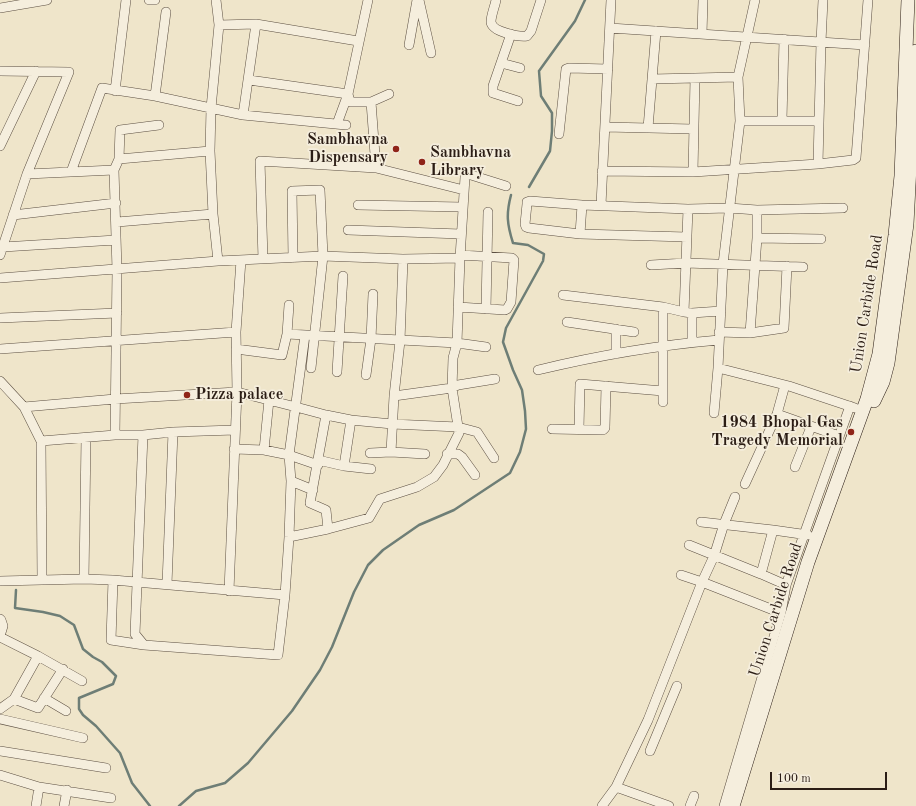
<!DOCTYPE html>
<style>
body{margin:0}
#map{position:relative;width:916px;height:806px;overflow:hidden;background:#efe5ca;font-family:"Old Standard TT",serif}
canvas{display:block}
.scale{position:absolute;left:770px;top:772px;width:117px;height:18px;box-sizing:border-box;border:2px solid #2b1d15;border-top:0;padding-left:5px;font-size:12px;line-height:14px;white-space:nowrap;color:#2b1d15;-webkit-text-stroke:3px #f5eedd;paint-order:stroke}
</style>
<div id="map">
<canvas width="916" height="806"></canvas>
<div class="scale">100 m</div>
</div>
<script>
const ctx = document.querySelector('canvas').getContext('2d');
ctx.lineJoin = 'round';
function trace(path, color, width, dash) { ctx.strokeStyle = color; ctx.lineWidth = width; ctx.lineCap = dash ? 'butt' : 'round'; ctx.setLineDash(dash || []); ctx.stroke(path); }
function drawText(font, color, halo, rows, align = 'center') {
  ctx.font = font + ' "Old Standard TT",serif'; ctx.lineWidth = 3.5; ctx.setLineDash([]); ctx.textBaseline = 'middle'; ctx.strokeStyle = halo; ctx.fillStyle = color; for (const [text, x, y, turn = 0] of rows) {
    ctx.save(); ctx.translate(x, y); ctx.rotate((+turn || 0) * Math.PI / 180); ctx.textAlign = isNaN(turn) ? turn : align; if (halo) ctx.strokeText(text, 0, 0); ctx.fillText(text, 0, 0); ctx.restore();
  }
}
const stream = new Path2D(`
 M529,187L550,151L552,131V113L541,96L539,71L575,21L585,0
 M16,590L15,608L43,612L60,616L74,625L83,649L93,657L102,662L116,676L113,684L79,698V709L83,715L96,726L120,753L132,783L150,806
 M179,806L196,791L225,783L248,763L292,711L320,670L332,647L354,592L368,565L383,550L419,525L454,510L510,473L520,452L526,429L525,411L522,390L513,370L503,342L506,328L543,261L544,254L528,245L513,243C507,224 506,214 511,195`);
const street = new Path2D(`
 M149,0H155
 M216,0L219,25L211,108L210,151L213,214L218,261
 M419,0L431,53
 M496,0C495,6 491,15 491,22C492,32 519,37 527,36L531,31L541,0
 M0,8L47,0
 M219,25L256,24L358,41
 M610,28L865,45
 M511,34L493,86V93L518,101
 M702,34L703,0
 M409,45L417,0
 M501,63L520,68
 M0,71L69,72L27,174L0,255
 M652,79L738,77
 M249,80L348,94L350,102H371L389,94
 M115,91L126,0
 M155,96L166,12
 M371,102L376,168
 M243,115L256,24
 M782,120L784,39
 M740,121H819
 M337,124L348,94L368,0
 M605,127L693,129
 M648,128L656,31
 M559,134L566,69L569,68L608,69
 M0,146L36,71
 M119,159L210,151
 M818,164L821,42L823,0
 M602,171L693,172L818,164L853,160L856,158L868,0
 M71,172L102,88L155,96L243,115L346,125
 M693,172L695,78
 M27,174L114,170
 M358,205L462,207
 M601,205L611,0
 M688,209L684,312L692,313V342
 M13,215L116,203
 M117,222L213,214
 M348,230L461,234
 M580,234L582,205
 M687,237L580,234L529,228L526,227L525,224L527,204V202L530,201L582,205L688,209L729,208L757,210L843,208
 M757,238L821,239
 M3,247L116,240
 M293,258L292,191L320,190L323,256L311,368
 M263,259L260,161L376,168L464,190
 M651,265L686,263L803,267
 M0,278L218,261L323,256L403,259L460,258
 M563,295L663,307V402
 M458,307L505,310L507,309L511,302L514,260L512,258L460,255
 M663,307L684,312
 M486,309L488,212
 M692,313L721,311
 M0,318L117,313
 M567,322L634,332
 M719,332L750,333L784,328L787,266
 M750,333L757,238V210
 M287,334L457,343L486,347
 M0,349L236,332
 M236,349L282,355L287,334L289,305
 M616,354V329
 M718,368L789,386L855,408
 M538,370C596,356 660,345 719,340
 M337,372L343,276
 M366,375L371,339L373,294
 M0,381L24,407L41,441L42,580
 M394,396L452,388L458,385L495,379
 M24,407L115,399L237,392L296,407L326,415L351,420L392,424L458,427L477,432L494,458
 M714,413L718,368L723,264L740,121L738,77L755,0
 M777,414L839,436
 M326,415L310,503L326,510L328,529
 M552,429L603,430L605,428L606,386
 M579,429L580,384L663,391
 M115,435L117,270L114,170L119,159L120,130L159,125
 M143,435L135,634L144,645
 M41,441L115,435H143L173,432L235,430
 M234,449L264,450L289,455L318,465
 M264,450L269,400
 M391,452L394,396L400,341L403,259
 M370,453L391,452L425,454
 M447,454H458L462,457L475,475
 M318,460L344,466L371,469
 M344,466L351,420
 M795,467L811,427
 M291,481L313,490
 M745,484L777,414L785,385
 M701,522L773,530L808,535
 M289,537L328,529L369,518L380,499L417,487L434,477L443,465L459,433L452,388L453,358L457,343L460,258L465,177L468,175H471L506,186
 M689,545L761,574L786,585
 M761,574L773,530
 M681,575L702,582L781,613
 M84,579L86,438
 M113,580L111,640L144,645L278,655L285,595L289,537L291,481L289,455L305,335
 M0,581L84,579L113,580L285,595
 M167,584L173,432
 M229,591L237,392L236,332L241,260
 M0,619L1,620L3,626L0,636
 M0,637L38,656L82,681
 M44,698L66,711
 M14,699L38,708L63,669
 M0,709L14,699L38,656
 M0,719L83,738
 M0,751L106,768
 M650,751L677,686
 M0,775L39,787L111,798
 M616,787L669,806
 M36,806L39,787
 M64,806L67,790
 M602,806L616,787L648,720L702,582L714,556L724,524L735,497
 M690,806L694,796
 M724,806L781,613L786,585L850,406`);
const secondary = new Path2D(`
 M874,401L883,382L888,363L907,224L916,51
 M733,806L808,562L867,399L879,354L895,235L901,176L908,0`);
const markers = [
 [396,149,4,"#8f2418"],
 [422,162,4,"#8f2418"],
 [187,395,4,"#8f2418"],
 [851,432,4,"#8f2418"]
];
const poiNames = [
 ["Sambhavna",388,140],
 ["Dispensary",388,158],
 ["Sambhavna",430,153,"left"],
 ["Library",430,171,"left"],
 ["Pizza palace",195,395,"left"],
 ["1984 Bhopal Gas",843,423],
 ["Tragedy Memorial",843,441]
];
const streetNames = [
 ["Union Carbide Road",867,304,-81],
 ["Union Carbide Road",776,610,-72]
];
trace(stream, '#6e7e76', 2.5);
trace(street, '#5c4f42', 10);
trace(secondary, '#2b1d15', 14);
trace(street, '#f5eedd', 9);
trace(secondary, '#f5eedd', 13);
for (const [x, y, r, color] of markers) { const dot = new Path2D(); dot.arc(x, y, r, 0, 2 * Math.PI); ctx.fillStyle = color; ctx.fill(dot); trace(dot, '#f5eedd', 1.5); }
drawText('bold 16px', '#2b1d15', '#f5eedd', poiNames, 'right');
drawText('16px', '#2b1d15', '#f5eedd', streetNames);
</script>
